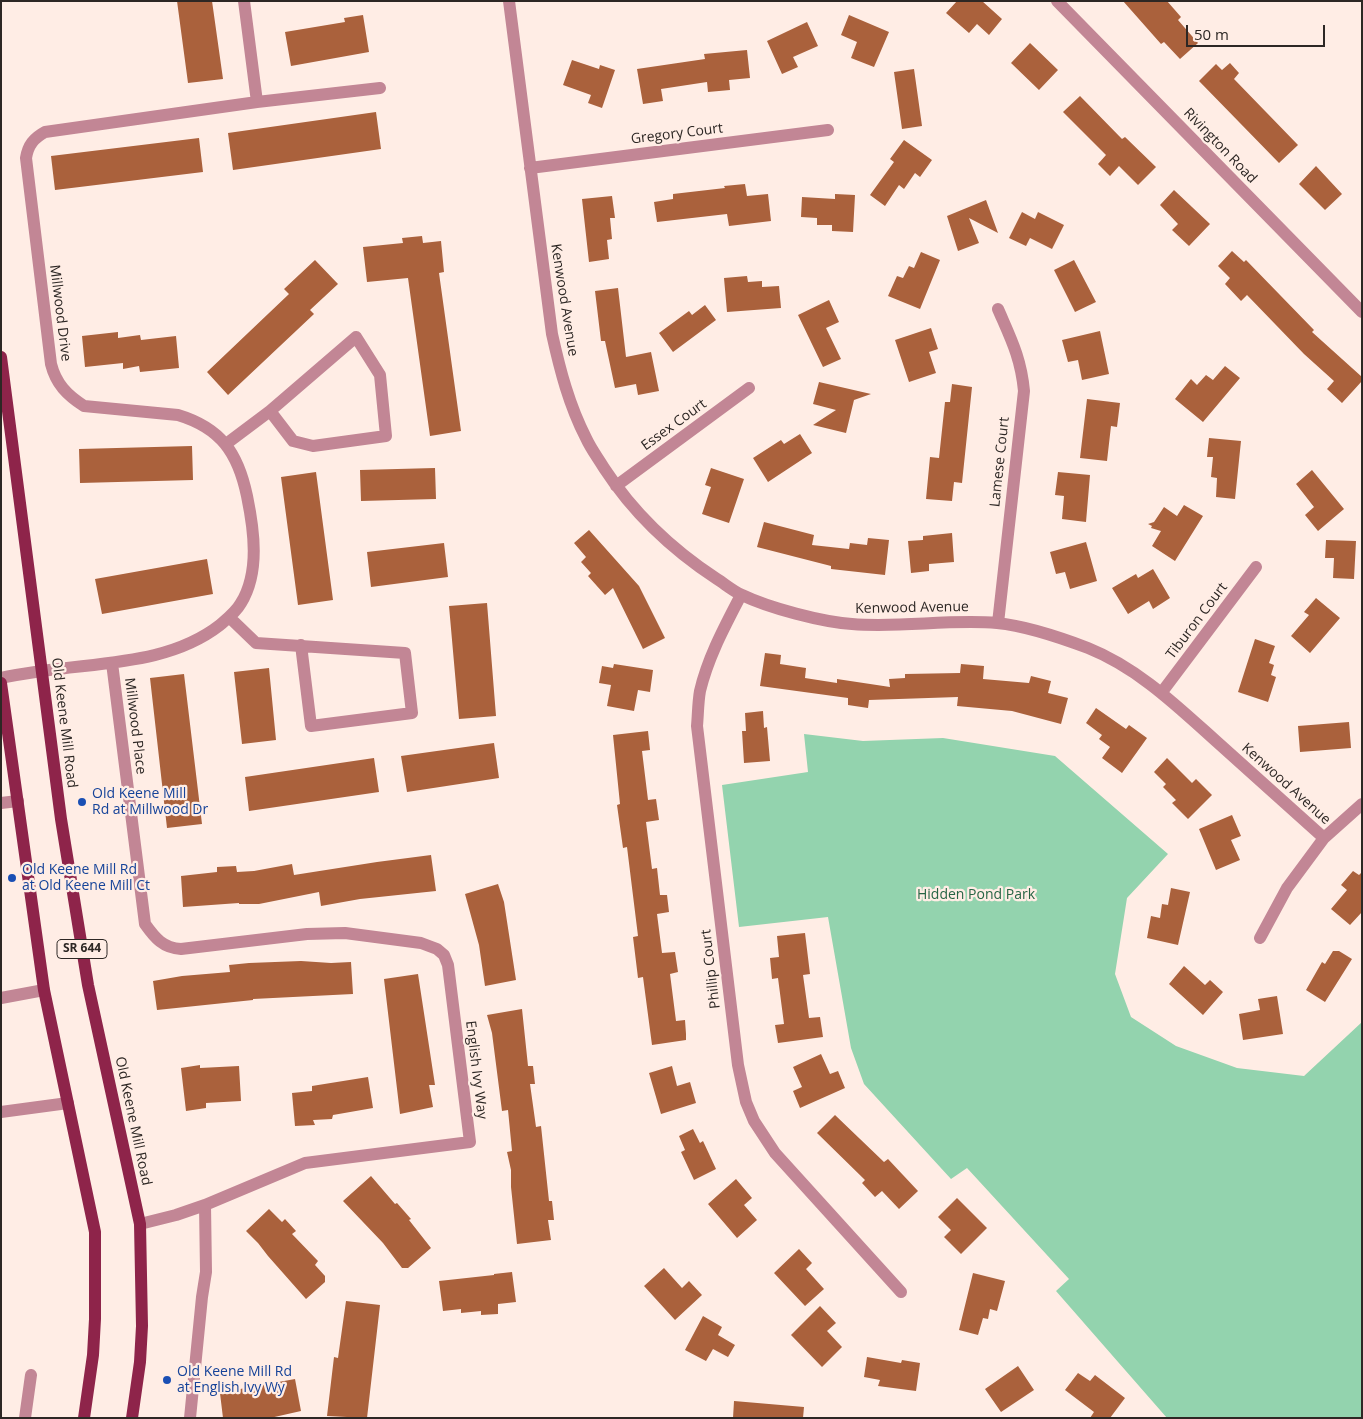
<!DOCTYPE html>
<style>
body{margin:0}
#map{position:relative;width:1363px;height:1419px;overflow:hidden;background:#ffede5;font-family:"Open Sans",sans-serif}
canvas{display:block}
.frame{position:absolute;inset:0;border:2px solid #2d2724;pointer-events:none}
.scale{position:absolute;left:1186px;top:25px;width:139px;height:22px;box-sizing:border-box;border:2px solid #2d2724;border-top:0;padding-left:6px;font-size:15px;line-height:18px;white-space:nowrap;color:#2d2724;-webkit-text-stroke:4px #ffede5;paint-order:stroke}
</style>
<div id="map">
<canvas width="1363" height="1419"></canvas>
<div class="frame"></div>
<div class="scale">50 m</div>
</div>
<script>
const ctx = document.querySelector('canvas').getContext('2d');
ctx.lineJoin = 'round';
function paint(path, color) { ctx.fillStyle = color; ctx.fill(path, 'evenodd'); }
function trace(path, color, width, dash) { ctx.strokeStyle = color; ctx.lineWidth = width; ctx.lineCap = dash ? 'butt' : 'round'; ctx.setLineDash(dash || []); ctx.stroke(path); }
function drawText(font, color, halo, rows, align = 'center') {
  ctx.font = font + ' "Open Sans",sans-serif'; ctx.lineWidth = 4.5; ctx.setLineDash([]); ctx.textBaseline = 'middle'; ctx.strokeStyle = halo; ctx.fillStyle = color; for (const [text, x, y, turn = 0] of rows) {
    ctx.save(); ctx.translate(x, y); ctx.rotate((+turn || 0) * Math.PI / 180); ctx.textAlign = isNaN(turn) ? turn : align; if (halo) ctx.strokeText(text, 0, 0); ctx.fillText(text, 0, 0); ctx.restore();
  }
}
const green = new Path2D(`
 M804,734L863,741L943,738L1055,756L1168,854L1127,898L1115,974L1131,1017L1176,1046L1237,1068L1304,1076L1362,1022V1418H1167L1056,1291L1069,1279L967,1168L951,1179L864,1084L851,1048L828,917L739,927L722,785L808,772Z`);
const building = new Path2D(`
 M177,1H212L223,79L188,83Z
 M957,1H982L1002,19L989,35L977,24L969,33L946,13Z
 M1123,1H1167L1181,17L1178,20L1198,43L1180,59L1164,42L1161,44Z
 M363,15L369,52L291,66L285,32L345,22L344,18Z
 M849,15L889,32L874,67L851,58L857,42L841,35Z
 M807,22L818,46L793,57L798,67L782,74L767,41Z
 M1030,43L1058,70L1039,90L1011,63Z
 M747,50L750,78L729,80L730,90L708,92L707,82L661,89L663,101L643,104L637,69L705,59L704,54Z
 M572,60L599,69L600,65L615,70L602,108L588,103L591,95L563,85Z
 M1230,63L1239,73L1234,79L1298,145L1279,163L1199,81L1216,64L1222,70Z
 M914,69L922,126L902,129L894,72Z
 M1080,96L1122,139L1125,137L1156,167L1138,185L1119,166L1110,176L1098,164L1106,155L1063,112Z
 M376,112L381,149L233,170L228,133Z
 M199,138L203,172L55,190L51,156Z
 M904,140L932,160L920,177L915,173L904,189L899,185L885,206L870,195L894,162L890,159Z
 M1316,166L1342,194L1325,210L1299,184Z
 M745,184L747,196L768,194L771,221L729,226L727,214L657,222L654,202L673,199V194L725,188L724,186Z
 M1174,190L1210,224L1189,246L1172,230L1178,224L1160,205Z
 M835,194L855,195L853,232L832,231V225H817V218L801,217L802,197L835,199Z
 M612,196L615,218H610L612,239L607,240L609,259L589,262L582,199Z
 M986,200L998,233L969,218L979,243L958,251L947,216Z
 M1022,212L1035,219L1038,212L1064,225L1052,249L1030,238L1026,246L1009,238Z
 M422,236L423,243L441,241L444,272L439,273L461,431L430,436L408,278L367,282L363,247L403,243L402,238Z
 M1232,251L1244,262L1246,260L1314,330L1312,332L1362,377V381L1342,403L1327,389L1334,381L1304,354L1247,295L1241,301L1225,284L1230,278L1218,266Z
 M921,252L940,260L920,309L888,296L897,276L903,278L909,266L914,268Z
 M315,260L338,284L310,310L314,314L228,395L207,372L289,294L284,289Z
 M1074,260L1096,302L1075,312L1054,270Z
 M747,276L748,282L762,281V287L779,286L781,308L727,312L724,278Z
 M618,288L626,357L651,352L659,391L638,395L636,384L615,388L605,341H601L595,291Z
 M829,300L839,322L826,328L841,359L823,367L798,315Z
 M705,305L716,320L673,352L659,333L689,311L692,315Z
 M931,328L938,349L929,352L936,373L909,382L895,340Z
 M1100,331L1109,374L1082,380L1078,360L1068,362L1062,340Z
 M118,332V338L140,335L141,340L176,336L179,368L140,372L139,366L123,369V363L85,367L82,336Z
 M1225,366L1240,378L1203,422L1175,399L1191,379L1197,385L1206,375L1213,380Z
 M819,382L871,394L854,400L846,433L813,425L836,410L813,404Z
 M952,384L972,387L962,483L954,482L952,501L926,499L930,457L939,458L945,402H950Z
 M1087,399L1120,403L1117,427L1111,426L1107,461L1080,458Z
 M800,434L812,453L768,482L753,458L781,440L784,444Z
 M1209,438L1241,441L1235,499L1216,497L1217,478L1211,477L1213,457H1207Z
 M192,446L193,480L80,483L79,449Z
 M435,468L436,499L361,501L360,470Z
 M711,468L744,479L729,523L702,514L711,487L705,485Z
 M1312,470L1344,509L1318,531L1305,515L1314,507L1296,484Z
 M316,472L333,600L298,605L281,477Z
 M1058,472L1090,475L1086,522L1062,519L1064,496L1055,495Z
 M1184,505L1203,516L1175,561L1152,546L1161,531L1151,528L1152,526L1148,524L1154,522L1164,507L1177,516Z
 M764,522L814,535L812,545L849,549L850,543L867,545L868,538L889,540L885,575L831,569V566L757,547Z
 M589,530L639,586L665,638L643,649L613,588L605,595L588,576L591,573L581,562L586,557L574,543Z
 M952,533L954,562L929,564V571L911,573L908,541L923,540V536Z
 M1326,540L1356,541L1354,579L1333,578L1334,558H1325Z
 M1086,542L1097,581L1070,589L1065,572L1056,574L1050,552Z
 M444,543L448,577L371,587L367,552Z
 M207,559L213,594L102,614L95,579Z
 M1153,569L1170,598L1153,609L1149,601L1128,614L1112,588L1136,574L1138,578Z
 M1316,598L1340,618L1310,653L1291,636L1309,615L1304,612Z
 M487,603L496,716L459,719L449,606Z
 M1255,639L1275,646L1269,663L1274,665L1271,675L1276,677L1268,702L1238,692Z
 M765,653L781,655L780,664L806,668L805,678L837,683V679L890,687L889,679L905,678V674L960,673L961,664L984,666L983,679L1029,683L1031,676L1051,681L1048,693L1068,698L1061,724L1012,711L957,706L958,697L869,700L868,708L848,705V698L760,686Z
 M614,664L653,670L650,692L638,690L634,711L607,706L611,685L599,683L602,666L613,668Z
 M269,668L276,740L242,744L234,672Z
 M184,674L202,824L167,828L150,678Z
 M1096,708L1126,729L1129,725L1147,738L1122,773L1102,758L1110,747L1099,739L1102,735L1086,723Z
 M763,711L764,728L767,727L770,761L744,763L742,731H746L745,713Z
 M1349,722L1351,748L1300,752L1298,726Z
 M648,731L650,750L642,751L648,800L656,799L659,820L646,822L652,869L657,868L660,895H667L669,912L657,914L662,953L675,952L678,972L670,974L676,1021L685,1020L686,1034V1040L652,1045L643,977L638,978L633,937L638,936L627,847L623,848L617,805L620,804L613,735Z
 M494,743L499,778L407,792L401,756Z
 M374,758L379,792L249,811L245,777Z
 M1167,758L1192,783L1196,779L1212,795L1188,819L1172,803L1176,800L1163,787L1166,784L1154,772Z
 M1232,815L1241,836L1231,840L1240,860L1216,870L1199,829Z
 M431,855L436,891L360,899L321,906L319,892L259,904H239V903L183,907L181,876L217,872V867L236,866L237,872L254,871L292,864L294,875L377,862Z
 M1353,871L1359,875L1362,872V912L1350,925L1331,909L1347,890L1341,885Z
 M498,884L504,902L516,980L485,986L479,945L465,894Z
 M1171,888L1190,892L1178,945L1147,938L1151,916L1160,918L1162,904L1168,905Z
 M805,933L810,974L803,975L809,1018L820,1017L823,1037L778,1043L775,1025L784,1024L778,978L772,979L770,958L779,957L777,936Z
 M1333,951H1339L1352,959L1325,1002L1306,990L1322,962L1325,964Z
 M301,961L331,963L351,962L353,994L253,999V1000L157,1010L153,981L182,976L230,972L229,965L249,963Z
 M1184,966L1205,985L1210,980L1223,992L1203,1015L1169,984Z
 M418,974L435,1085H429L433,1107L400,1114L384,979Z
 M1277,996L1283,1034L1243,1040L1239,1014L1260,1010L1258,999Z
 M522,1009L528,1066H533L535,1084H530L536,1127L541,1126L549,1201H552L554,1220H548L551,1240L517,1244L511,1187V1170L507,1152L512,1151L508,1110L502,1111L492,1033L487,1015Z
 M821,1054L830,1074L838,1071L845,1088L800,1108L793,1091L802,1087L793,1067Z
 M200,1065V1068L239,1066L241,1101L206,1103V1108L186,1111L181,1068Z
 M672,1066L677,1086L690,1082L696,1103L661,1114L649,1073Z
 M368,1077L373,1108L333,1115L332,1119L313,1120L315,1125L295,1126L292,1093L312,1091V1086Z
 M835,1115L884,1162L888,1159L918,1191L899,1209L882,1191L875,1197L862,1183L865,1180L817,1133Z
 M693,1129L700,1143L703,1141L716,1169L694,1180L681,1152L685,1150L679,1136Z
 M371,1176L395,1204L397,1203L411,1219L409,1220L431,1248L408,1268H402L383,1243L343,1201Z
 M736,1179L752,1198L744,1205L757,1220L737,1238L708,1204Z
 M957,1198L987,1228L961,1254L944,1237L951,1230L938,1217Z
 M269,1209L282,1222L285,1219L296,1231L292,1234L318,1261L315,1265L325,1276V1282L306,1299L268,1256L258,1243L246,1231Z
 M799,1249L812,1263L806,1269L824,1289L805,1306L774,1273Z
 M664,1268L682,1288L689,1281L702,1295L675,1320L644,1286Z
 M512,1272L516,1302L498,1304V1314L481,1315V1311L461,1313V1309L443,1311L439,1281L494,1275V1274Z
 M973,1273L1005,1281L997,1311L990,1309L988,1319L983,1318L978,1335L959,1330Z
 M346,1301L380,1305L367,1418L327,1416L334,1357L338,1358Z
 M820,1306L836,1323L827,1331L842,1347L822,1367L791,1335Z
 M703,1316L722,1327L718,1335L735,1345L728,1357L713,1349L706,1361L685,1350Z
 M867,1357L901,1363L902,1360L920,1363L916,1391L878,1386L880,1380L864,1377Z
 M1018,1366L1034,1390L1001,1412L985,1389Z
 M1078,1373L1090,1381L1095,1375L1125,1398L1110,1418H1090L1094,1412L1065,1390Z
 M295,1379L301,1411L270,1418H223L219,1385L238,1382L240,1389Z
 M734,1401L804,1407L803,1418H733Z`);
const minor = new Path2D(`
 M244,1L257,102
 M509,1L552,334C560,370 569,405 586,438C591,449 598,458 604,468C634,514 671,549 717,579C725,584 733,591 742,595C769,608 822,622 852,624C900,628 949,619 997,623C1027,626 1059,637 1088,648C1138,668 1177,706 1216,741C1252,773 1288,806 1324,838
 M1057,1L1362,312
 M530,168L828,130
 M998,309C1011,339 1021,358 1024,391L998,623
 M226,444L270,411L356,337L380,375L386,436L313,446L293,441L270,411
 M616,486L749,388
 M741,595C725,626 708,657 700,691C698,702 698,715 697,726L738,1065L746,1102L754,1121L775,1153L901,1292
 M229,617L256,643L405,653L412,713L311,726L301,645
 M112,663L145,924C155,938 163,948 181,949L307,934L345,933L421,943L437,949L444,955L448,965L470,1142L305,1163L205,1205L176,1215L140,1224
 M1,678C15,675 29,673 42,671C102,662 170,664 220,625C227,619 236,612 241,603C260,572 254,530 247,496C238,453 221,428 178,415L84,406C67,395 56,384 51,364L26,158C28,145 34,138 45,132L257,102L380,88
 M1162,692L1256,567
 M1,803L18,801
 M1260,938L1287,888L1324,838L1362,804
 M1,998L44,990
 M1,1112L68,1103
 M25,1418L31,1375
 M190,1418L202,1297L206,1272L205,1205`);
const primary = new Path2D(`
 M1,357L61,819L88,985L140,1224L142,1326L140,1362L132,1418
 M1,683L44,990L95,1232V1319L93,1355L84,1418`);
const markers = [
 [82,802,5,"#1a4fb4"],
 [12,878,5,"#1a4fb4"],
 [167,1380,5,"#1a4fb4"]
];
const shields = [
 [82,949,50]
];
const shieldNames = [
 ["SR 644",82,949]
];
const streetNames = [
 ["Gregory Court",677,134,-7],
 ["Rivington Road",1220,146,46],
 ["Kenwood Avenue",564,300,81],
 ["Millwood Drive",60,313,83],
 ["Essex Court",674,425,-36],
 ["Lamese Court",1000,462,-84],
 ["Kenwood Avenue",912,608,-1],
 ["Tiburon Court",1197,621,-53],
 ["Old Keene Mill Road",64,723,83],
 ["Millwood Place",135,726,83],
 ["Kenwood Avenue",1286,784,42],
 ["Phillip Court",711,969,-97],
 ["English Ivy Way",476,1070,83],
 ["Old Keene Mill Road",133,1121,78]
];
const transitNames = [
 ["Old Keene Mill",92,794],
 ["Rd at Millwood Dr",92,810],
 ["Old Keene Mill Rd",22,870],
 ["at Old Keene Mill Ct",22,886],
 ["Old Keene Mill Rd",177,1372],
 ["at English Ivy Wy",177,1388]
];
const parkNames = [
 ["Hidden Pond Park",976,895]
];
paint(green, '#93d3ae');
paint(building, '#aa613c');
trace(minor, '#c28695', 12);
trace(primary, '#8e244a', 12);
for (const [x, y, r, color] of markers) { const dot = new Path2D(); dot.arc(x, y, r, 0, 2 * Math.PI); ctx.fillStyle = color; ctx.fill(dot); trace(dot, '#ffede5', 2); }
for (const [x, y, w] of shields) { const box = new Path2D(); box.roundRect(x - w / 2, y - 9.5, w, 19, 4); ctx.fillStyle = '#ffede5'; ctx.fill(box); trace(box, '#2d2724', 1); }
drawText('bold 12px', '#2d2724', null, shieldNames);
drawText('14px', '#2d2724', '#ffede5', streetNames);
drawText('14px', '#164399', '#ffede5', transitNames, 'left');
drawText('14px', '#276545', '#ffede5', parkNames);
</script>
